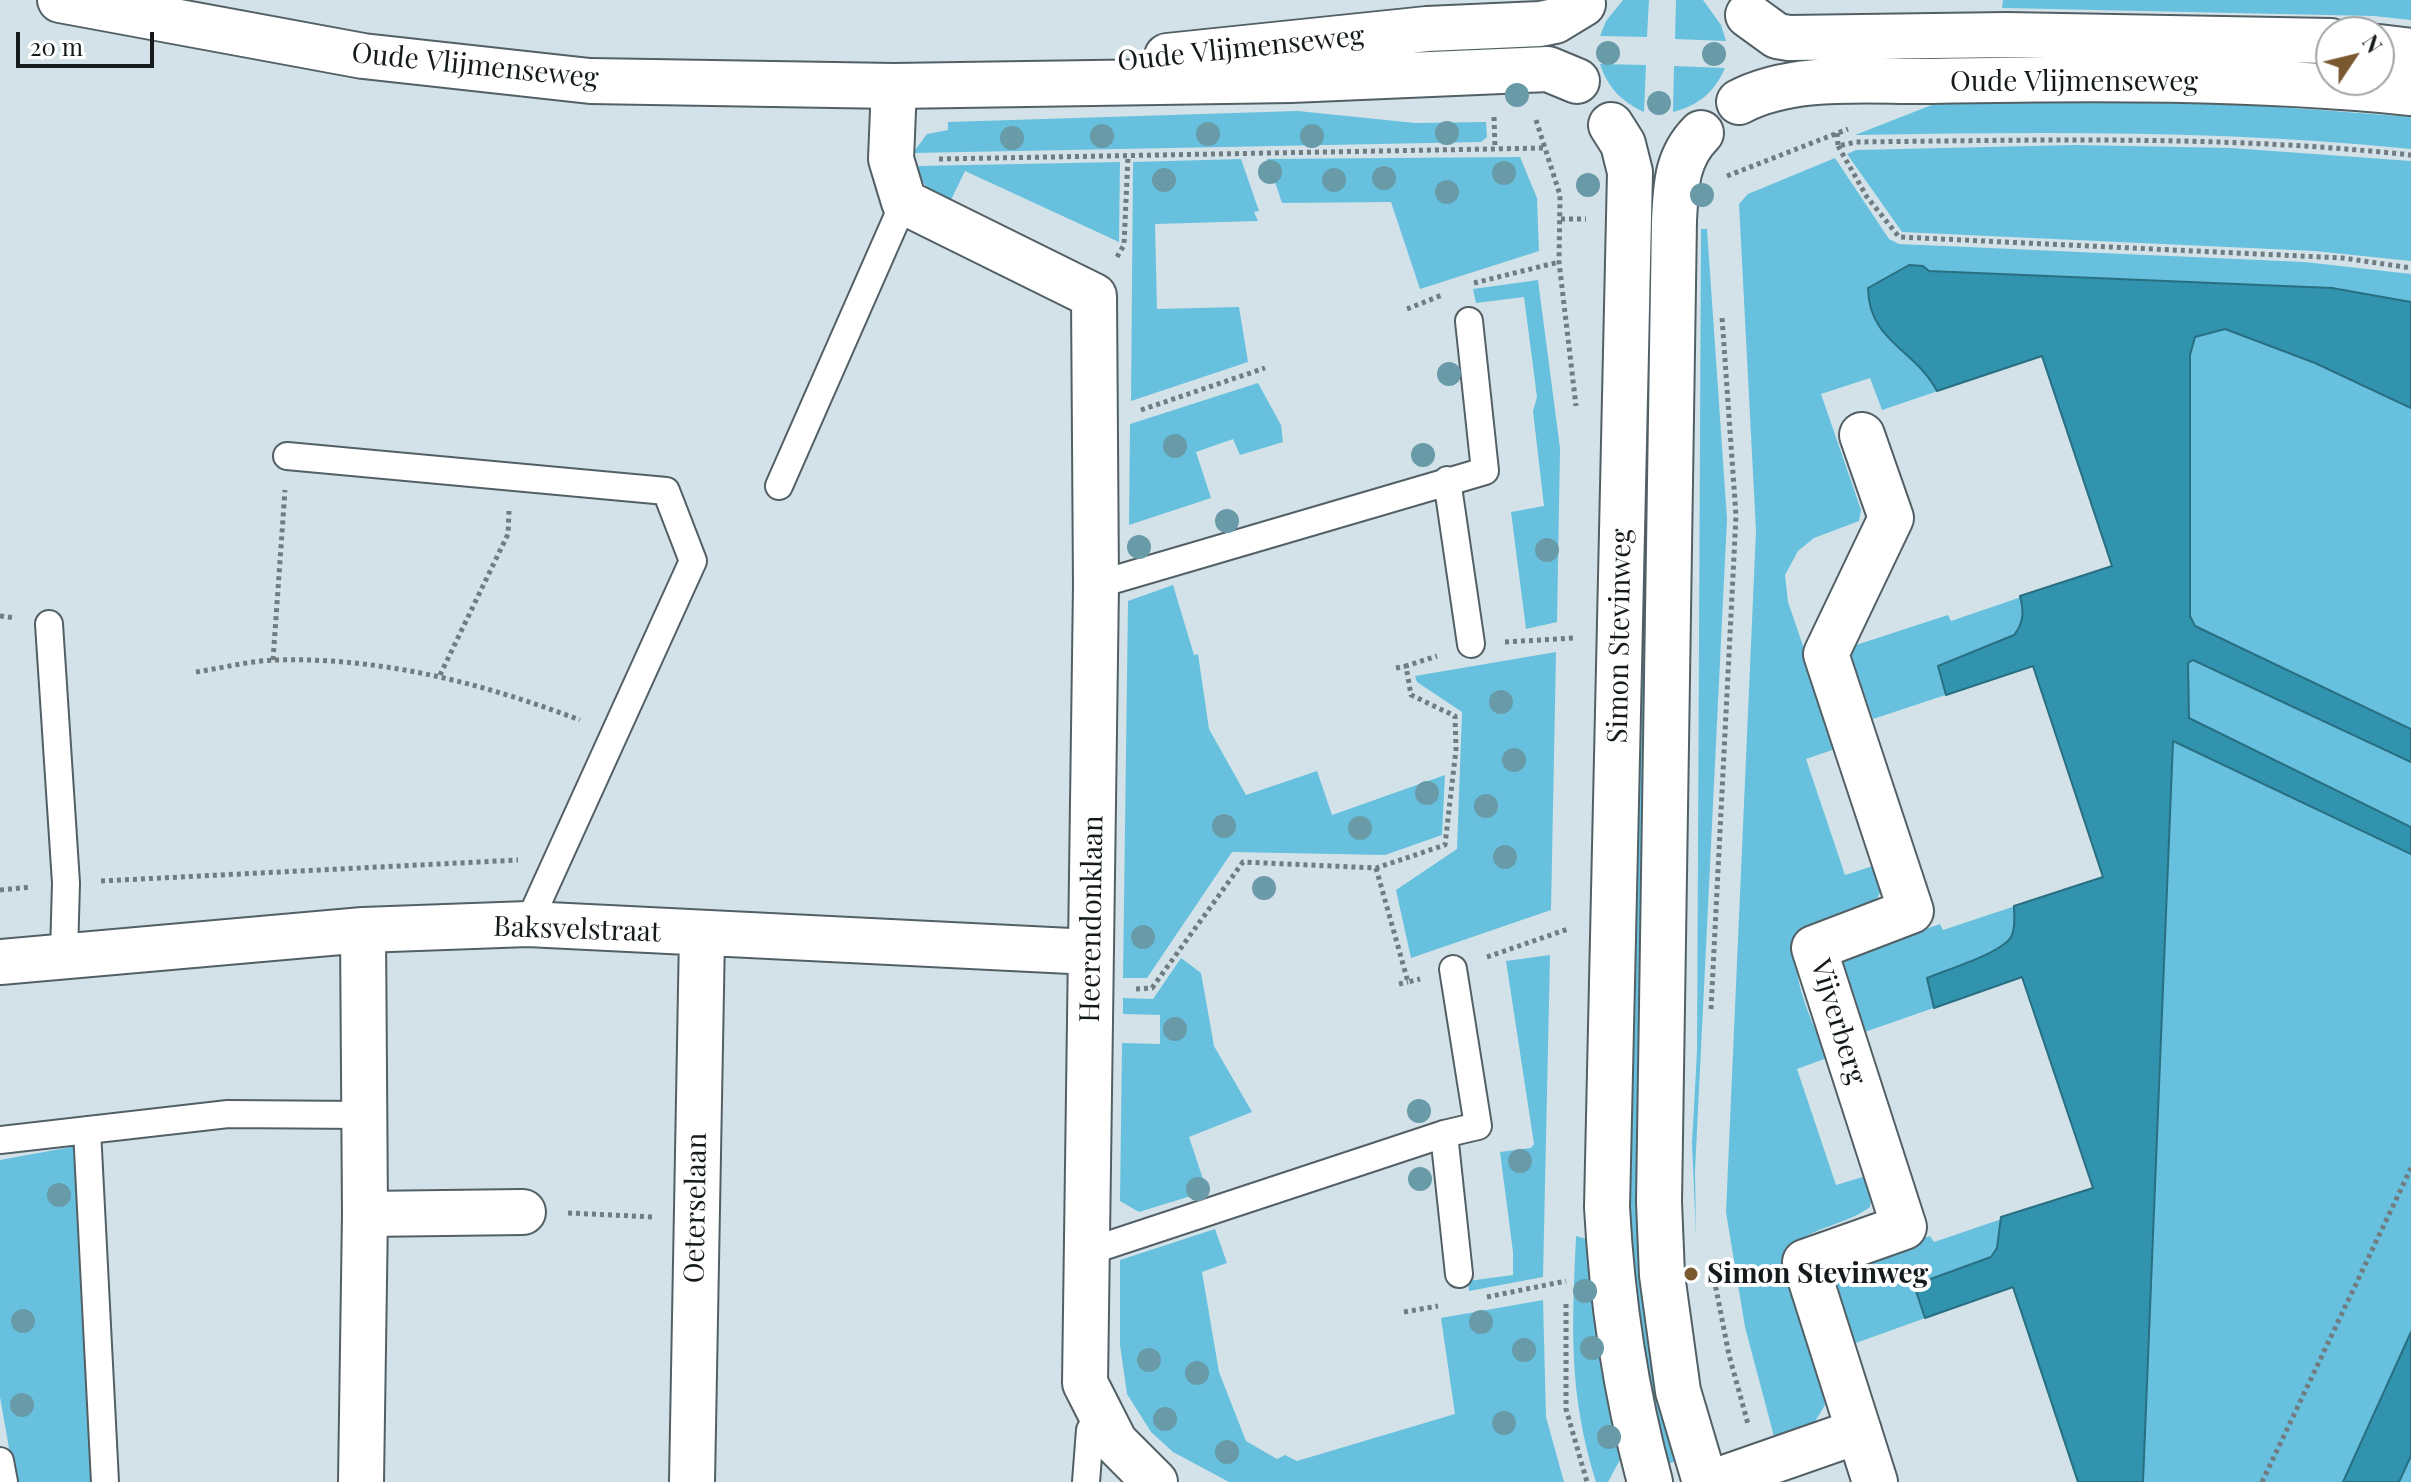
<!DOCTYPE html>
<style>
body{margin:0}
#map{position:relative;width:2411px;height:1482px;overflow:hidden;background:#d2e2e8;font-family:"Playfair Display",serif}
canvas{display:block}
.north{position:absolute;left:2315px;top:16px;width:80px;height:80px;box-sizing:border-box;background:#fff;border:2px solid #a1a4a5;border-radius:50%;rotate:55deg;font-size:22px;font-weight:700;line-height:32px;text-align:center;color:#151b1d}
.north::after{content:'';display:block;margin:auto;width:28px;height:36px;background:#7a5930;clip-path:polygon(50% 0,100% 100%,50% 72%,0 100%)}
.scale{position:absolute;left:16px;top:32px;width:138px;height:36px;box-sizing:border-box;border:4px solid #151b1d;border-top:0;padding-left:10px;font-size:24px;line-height:28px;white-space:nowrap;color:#151b1d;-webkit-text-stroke:6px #fff;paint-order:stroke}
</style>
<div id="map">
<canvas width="2411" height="1482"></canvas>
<div class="north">N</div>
<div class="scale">20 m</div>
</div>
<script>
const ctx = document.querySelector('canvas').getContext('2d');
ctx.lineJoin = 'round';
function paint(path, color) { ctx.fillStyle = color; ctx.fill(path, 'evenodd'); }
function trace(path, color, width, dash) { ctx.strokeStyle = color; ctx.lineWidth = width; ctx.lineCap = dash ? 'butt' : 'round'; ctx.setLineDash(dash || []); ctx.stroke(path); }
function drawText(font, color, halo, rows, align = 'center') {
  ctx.font = font + ' "Playfair Display",serif'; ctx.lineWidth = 8; ctx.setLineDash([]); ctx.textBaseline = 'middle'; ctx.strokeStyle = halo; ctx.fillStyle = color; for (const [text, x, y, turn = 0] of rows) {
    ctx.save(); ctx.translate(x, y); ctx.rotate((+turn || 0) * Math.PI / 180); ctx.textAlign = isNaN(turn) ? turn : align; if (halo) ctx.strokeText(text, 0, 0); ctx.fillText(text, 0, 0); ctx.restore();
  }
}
const green = new Path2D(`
 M1623,0H1649L1647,37L1600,36L1606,21Z
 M1676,0H1703L1721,25L1726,41L1675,39Z
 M2003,0H2411V20L2374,16L2002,8Z
 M1600,64L1646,65L1644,112C1621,101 1608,88 1600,64Z
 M1674,66L1725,68C1714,93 1699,105 1673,112Z
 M2136,101L2228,103L2411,117V149C2226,130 2040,132 1855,135L1937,103Z
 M1298,111L1415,123L1486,122L1487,137L1481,142L913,153L927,134L948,130V122Z
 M2075,145L2231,148L2411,161V261L2315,251L1902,232L1847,154L1856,150Z
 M1520,157L1537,198L1539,251L1420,289L1391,202L1282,203L1274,179L1267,181L1263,167L1269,165L1267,159Z
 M1835,158L1889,239L1899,244L2305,262L2411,274V302L2332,288L2411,317V1482H2078L2012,1287L1853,1344L1832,1278L1838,1267L1930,1236L1934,1242L2093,1188L2022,977L1862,1033L1840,965L1846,957L1940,924L1943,930L2103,877L2033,666L1873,719L1850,654L1856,645L1948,615L1951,621L2112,566L2041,356L1882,410L1870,378L1821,394L1861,510L1859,521L1814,538L1798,551L1785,575L1788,602L1838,748L1806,759L1845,875L1876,865L1884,886L1876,900C1858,910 1836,912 1818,922C1771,949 1814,1021 1827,1058L1797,1069L1836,1185L1866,1176L1872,1194L1870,1207C1847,1224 1817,1226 1795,1244L1825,1405L1810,1430L1776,1444L1745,1327L1726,1212L1756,531L1739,204L1748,194Z
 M1241,159L1259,211L1254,212L1258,221L1155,224L1157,309L1239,307L1248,362L1131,401L1133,162Z
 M1120,162L1119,242L965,171L950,202C933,193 920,187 918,166Z
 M1701,229H1707L1727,519L1695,1171L1696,1236L1692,1143L1697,1051Z
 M1643,256L1660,257L1680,1459L1671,1463L1663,1460L1628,1289Z
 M1538,280L1560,448L1557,622L1526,629L1511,512L1544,506L1533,411L1537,397L1524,297L1476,303L1473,289Z
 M1258,383L1281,425L1283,442L1240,455L1233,439L1196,452L1211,498L1129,525L1130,424Z
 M1173,585L1194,655L1198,654L1209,729L1246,795L1317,771L1332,815L1445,775L1442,835L1385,855L1232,852L1147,978H1123L1128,601Z
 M1556,652L1551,910L1411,958L1396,890L1457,849L1462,712L1417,682L1415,676Z
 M1550,955L1543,1277L1469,1291L1468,1281L1513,1275V1252L1500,1152L1531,1148L1534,1144L1506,961Z
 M1181,958L1201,973L1214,1046L1252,1112L1189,1137L1207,1191L1139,1212L1120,1201L1122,1043L1160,1044V1015L1123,1014V998L1153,999Z
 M77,1146L98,1482H15L0,1397V1160Z
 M1215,1229L1227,1263L1202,1272L1219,1372L1246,1441L1277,1459L1285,1455L1297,1461L1455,1414L1441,1318L1543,1300L1546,1417L1564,1482H1229L1173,1452L1151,1432L1127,1394L1120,1345V1260Z
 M1576,1236L1593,1241L1622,1456L1608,1482H1596C1568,1392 1572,1328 1576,1236Z`);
const water = new Path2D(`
 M1909,265L1923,266L1929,271L2332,288L2411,302V408L2315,363L2225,329L2195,337L2190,355V616L2195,626L2411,729V762L2193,660L2188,663L2189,718L2411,827V854L2173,741L2143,1482H2078L2013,1287L1925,1318L1914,1285L1991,1257L1997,1248L2001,1217L2093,1188L2022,977L1934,1008L1927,978C1946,970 2000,954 2011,937C2016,928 2014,916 2014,906L2103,877L2033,666L1946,695L1938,666L2014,635C2024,623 2024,611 2020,596L2112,566L2042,356L1937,391C1914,348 1869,342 1868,288Z
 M2411,1332V1456L2399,1482H2343Z`);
const path = new Path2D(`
 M1494,117L1495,148
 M1536,120L1560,195L1559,262L1576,406
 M1837,133L1838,146L1856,142C2041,140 2226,135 2411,155
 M1838,146L1867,197L1899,237L2343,258L2411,268
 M939,159L1545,148
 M1727,176L1848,129
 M1561,219H1586
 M1117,257L1124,245L1128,156
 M1474,283L1559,262
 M1407,309L1442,295
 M1141,410L1265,368
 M0,616L15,618
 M1505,642L1575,638
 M273,660L285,490
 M1396,668L1406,666
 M196,672C222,668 249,661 275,660C381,657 482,683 580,720
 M440,675L508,534L509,511
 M1376,868L1408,982L1420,979
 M101,881L518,860
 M0,890L31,887
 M1487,957L1568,929
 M1399,984L1408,982
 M1136,989L1152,988L1243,862L1376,868L1445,845L1456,749L1455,716L1411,695L1406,666L1437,656
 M1711,1009L1736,516L1722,317
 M568,1213L654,1217
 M1711,1263L1729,1355L1748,1424
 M1487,1297L1566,1281
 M1566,1304V1409L1587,1482
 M1404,1312L1438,1306
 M2262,1482L2411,1168`);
const lane = new Path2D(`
 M287,456L666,491L693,561L528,924
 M1447,480L1471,644
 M779,486L904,202
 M1096,585L1485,471L1469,321
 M49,624L66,883L64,954
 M87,1130L105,1482
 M1444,1134L1459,1274
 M0,1140L228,1114L363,1115
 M1087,1252L1444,1134L1478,1126L1453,969
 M0,1461L4,1482
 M1086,1482L1090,1430L1100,1413`);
const street = new Path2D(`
 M894,86L891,159L904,202L1094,296L1096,585L1085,1383L1115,1442L1155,1482
 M1862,435L1891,518L1826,654L1911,911L1814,948L1904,1227L1805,1262L1875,1482
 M0,962L363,930L528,924L1091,952
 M365,1214L523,1212
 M361,1482L365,1214L363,930
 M692,1482L702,935
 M1713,1482L1859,1431`);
const secondary = new Path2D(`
 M60,0L363,56L590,81L894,86L1291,80L1548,69L1577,81
 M1748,15L1777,36L1789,38L2007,35L2331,41
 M2379,47L2411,51
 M1167,56L1427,29L1540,24L1555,21L1583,4
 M1739,102C1794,73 1870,82 1931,81C2091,78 2252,77 2411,93
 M1611,125L1623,144L1630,172L1607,1207C1612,1302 1625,1390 1650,1482
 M1701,133C1676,158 1676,187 1674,220L1659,1202L1662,1275L1678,1391L1705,1482`);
const trees = [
 [1608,53],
 [1714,54],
 [1517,95],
 [1659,103],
 [1447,133],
 [1208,134],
 [1102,136],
 [1312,136],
 [1012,138],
 [1270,172],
 [1504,173],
 [1384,178],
 [1164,180],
 [1334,180],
 [1588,185],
 [1447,192],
 [1702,195],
 [1449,374],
 [1175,446],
 [1423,455],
 [1227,521],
 [1139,547],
 [1547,550],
 [1501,702],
 [1514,760],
 [1427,793],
 [1486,806],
 [1224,826],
 [1360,828],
 [1505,857],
 [1264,888],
 [1143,937],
 [1175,1029],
 [1419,1111],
 [1520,1161],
 [1420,1179],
 [1198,1189],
 [59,1195],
 [1585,1291],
 [23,1321],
 [1481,1322],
 [1592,1348],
 [1524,1350],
 [1149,1360],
 [1197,1373],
 [22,1405],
 [1165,1419],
 [1504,1423],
 [1609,1437],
 [1227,1452]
];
const markers = [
 [1691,1274,8,"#7a5930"]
];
const streetNames = [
 ["Oude Vlijmenseweg",1241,49,-6],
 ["Oude Vlijmenseweg",475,66,6],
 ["Oude Vlijmenseweg",2074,82],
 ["Simon Stevinweg",1620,636,-89],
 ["Heerendonklaan",1092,919,-89],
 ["Baksvelstraat",577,930,2],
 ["Vijverberg",1838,1022,73],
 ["Oeterselaan",696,1208,-89]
];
const poiNames = [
 ["Simon Stevinweg",1707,1274]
];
paint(green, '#67c1de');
paint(water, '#3193ae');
trace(water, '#296f82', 2);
trace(lane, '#526065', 30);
trace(street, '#526065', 48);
trace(secondary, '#526065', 48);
trace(path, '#717c80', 5, [4, 4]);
trace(lane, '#fff', 26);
trace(street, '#fff', 44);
trace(secondary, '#fff', 44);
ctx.fillStyle = '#689aa8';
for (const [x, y] of trees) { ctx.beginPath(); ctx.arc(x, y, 12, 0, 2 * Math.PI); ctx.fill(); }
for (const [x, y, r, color] of markers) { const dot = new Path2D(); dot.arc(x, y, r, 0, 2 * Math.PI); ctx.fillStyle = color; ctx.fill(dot); trace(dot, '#fff', 3); }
drawText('28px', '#151b1d', '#fff', streetNames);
drawText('bold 28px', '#151b1d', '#fff', poiNames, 'left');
</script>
